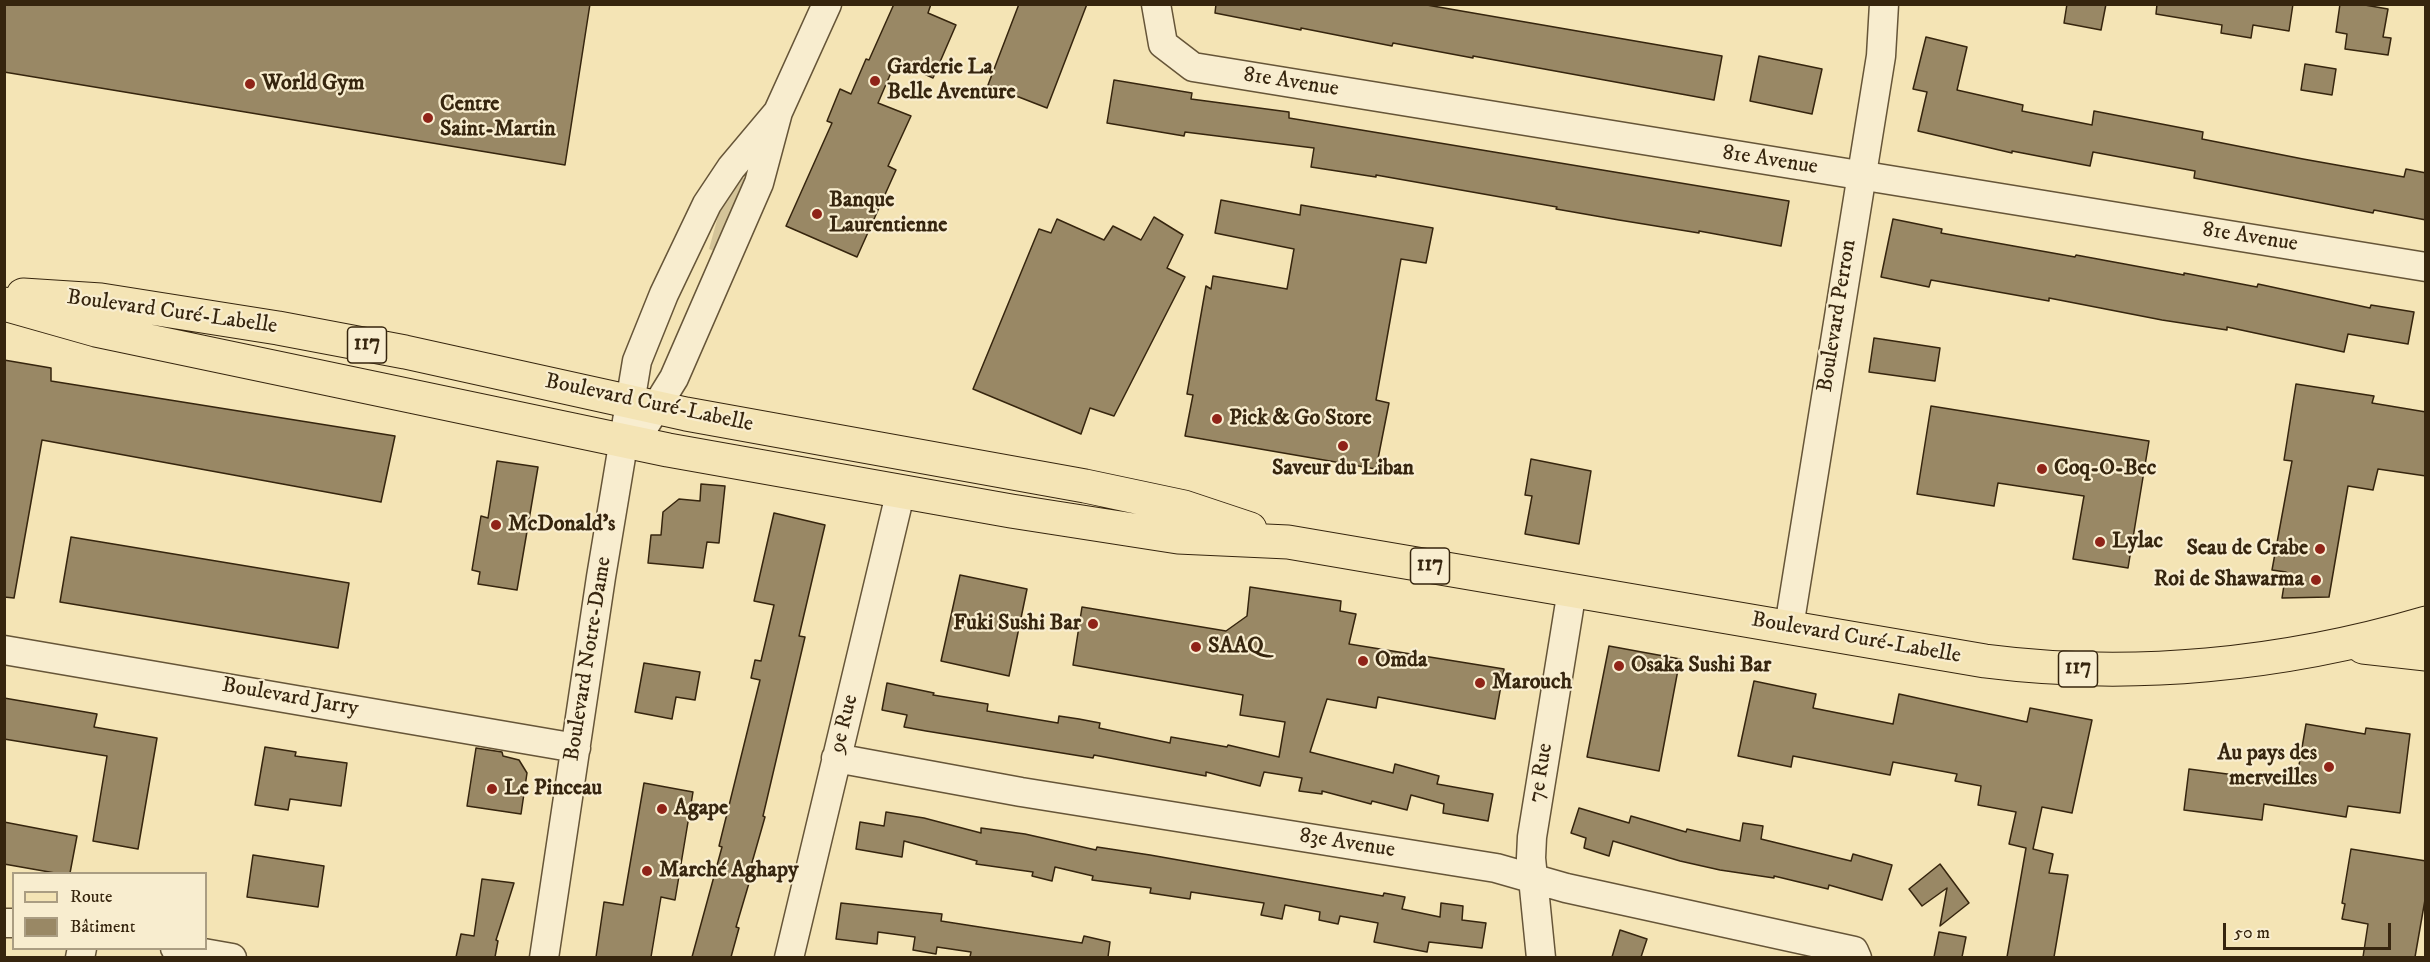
<!DOCTYPE html>
<meta charset="utf-8">
<style>
body{margin:0}
#map{position:relative;width:2430px;height:962px;overflow:hidden;background:#f4e4b5;font-family:"IM FELL DW Pica",serif}
canvas{display:block}
.frame{position:absolute;inset:0;border:6px solid #36250e;pointer-events:none}
.legend{position:absolute;left:12px;top:872px;width:195px;height:78px;box-sizing:border-box;background:#f8edcf;border:2px solid #aa9d82;margin:0;padding:8px 10px;list-style:none;font-size:18px;color:#36250e}
.legend li{display:flex;align-items:center;gap:12px;height:30px}
.legend b{width:30px;border:2px solid #aa9d82}
.scale{position:absolute;left:2223px;top:923px;width:168px;height:27px;box-sizing:border-box;border:3px solid #36250e;border-top:0;padding-left:8px;font-size:18px;line-height:21px;white-space:nowrap;color:#36250e;-webkit-text-stroke:4px #f8edcf;paint-order:stroke}
</style>
<div id="map">
<canvas width="2430" height="962"></canvas>
<div class="frame"></div>
<ul class="legend">
<li><b style="height:8px;background:#f4e4b5"></b>Route</li>
<li><b style="height:16px;background:#998865"></b>Bâtiment</li>
</ul>
<div class="scale">50 m</div>
</div>
<script>
const ctx = document.querySelector('canvas').getContext('2d');
ctx.lineJoin = 'round';
function paint(path, color) { ctx.fillStyle = color; ctx.fill(path, 'evenodd'); }
function trace(path, color, width, dash) { ctx.strokeStyle = color; ctx.lineWidth = width; ctx.lineCap = dash ? 'butt' : 'round'; ctx.setLineDash(dash || []); ctx.stroke(path); }
function drawText(font, color, halo, rows, align = 'center') {
  ctx.font = font + ' "IM FELL DW Pica",serif'; ctx.lineWidth = 4.5; ctx.setLineDash([]); ctx.textBaseline = 'middle'; ctx.strokeStyle = halo; ctx.fillStyle = color; for (const [text, x, y, turn = 0] of rows) {
    ctx.save(); ctx.translate(x, y); ctx.rotate((+turn || 0) * Math.PI / 180); ctx.textAlign = isNaN(turn) ? turn : align; if (halo) ctx.strokeText(text, 0, 0); ctx.fillText(text, 0, 0); ctx.restore();
  }
}
const green = new Path2D(`
 M741,177L746,179L714,251L709,249L720,209Z`);
const building = new Path2D(`
 M4,4H590L565,165L4,72Z
 M894,4H931L928,13L956,25L933,78L896,61L878,103L911,116L888,166L896,170L857,257L786,226L832,123L827,121L840,89L851,94L866,59L869,60Z
 M1019,4H1087L1047,108L988,85Z
 M1216,4H1421L1722,56L1714,100L1473,56V58L1393,43L1392,46L1301,28V30L1215,13Z
 M2067,4H2106L2101,30L2064,23Z
 M2157,4H2293L2289,31L2253,25L2251,38L2221,33L2222,25L2156,14Z
 M2340,4H2359L2388,9L2383,37L2391,38L2388,55L2345,49L2347,34L2336,32Z
 M1926,37L1967,47L1957,90L2023,105L2022,111L2092,125L2094,111L2203,132L2202,139L2303,159L2404,177L2406,169L2426,173V220L2374,210L2373,213L2194,178L2195,171L2093,152L2090,166L2012,151V153L1918,131L1927,92L1913,89Z
 M1759,56L1822,69L1812,114L1750,101Z
 M2305,64L2336,69L2332,95L2301,90Z
 M1114,80L1192,93L1191,99L1289,112V118L1789,201L1781,246L1699,231V233L1619,220L1556,209L1557,207L1376,175V177L1311,167L1314,148L1185,132L1184,136L1107,123Z
 M1221,200L1300,215L1301,205L1433,228L1426,263L1401,259L1376,400L1389,403L1376,469L1185,436L1193,395L1187,394L1206,286L1211,289L1213,276L1287,289L1294,249L1215,233Z
 M1154,217L1183,235L1167,268L1185,277L1114,416L1090,408L1081,434L973,389L1039,229L1051,233L1057,219L1104,240L1113,226L1141,240Z
 M1893,219L1942,229L1941,233L2075,257L2076,255L2184,275V273L2257,287L2258,284L2370,308L2371,305L2414,312L2408,344L2348,334L2344,352L2227,327V330L2162,320L2049,298V301L1931,280L1929,287L1881,277Z
 M1874,338L1940,348L1935,381L1869,372Z
 M4,360L51,368V381L395,436L381,502L42,440L14,598L4,597Z
 M2296,384L2374,396L2372,403L2426,412V476L2378,469L2373,490L2348,486L2329,597L2282,598L2286,572L2272,570L2292,461L2284,460Z
 M1931,406L2149,441L2128,568L2073,559L2084,496L1998,483L1994,506L1917,494Z
 M1531,459L1591,471L1579,544L1525,534L1532,496L1525,495Z
 M497,461L538,467L517,590L478,584L480,572L472,570L481,516L488,518Z
 M701,484L725,486L719,543L707,542L703,568L648,563L651,535H661L663,512L679,499L700,501Z
 M774,513L825,525L799,636L805,637L763,816L765,817L749,873H752L736,927L739,928L731,957H692L722,847L719,846L760,680L751,678L755,660L761,661L774,605L754,601Z
 M71,537L349,583L338,648L60,602Z
 M960,575L1027,589L1009,676L941,661Z
 M1250,587L1341,601L1340,611L1356,614L1349,644L1504,669L1495,719L1378,697L1376,708L1327,699L1310,752L1393,773L1395,764L1439,776L1437,784L1493,794L1488,821L1443,813L1444,804L1411,795L1407,810L1372,801L1371,804L1322,791V794L1299,791L1302,778L1264,772L1260,786L1206,772V776L1094,755L1093,758L926,731L904,727L907,715L882,710L887,683L934,693L933,695L988,704L987,711L1058,723L1059,716L1079,719L1100,723L1099,728L1170,743L1171,737L1227,747L1228,745L1279,757L1285,722L1240,715L1243,695L1073,665L1082,607L1226,631L1247,616Z
 M1609,646L1680,659L1659,771L1587,757Z
 M644,663L700,672L695,700L676,697L672,719L635,712Z
 M1754,681L1816,694L1813,708L1893,724L1899,694L2027,722L2030,708L2092,720L2072,813L2042,807L2033,849L2053,854L2049,873L2068,875L2054,957H2007L2026,848L2009,844L2016,812L1978,805L1981,786L1955,781L1957,774L1893,762L1890,775L1793,756L1791,767L1738,756Z
 M4,698L97,714L94,727L157,738L138,849L93,841L107,756L4,739Z
 M2306,724L2365,734L2366,728L2410,734L2400,813L2348,806L2346,817L2264,804L2262,820L2184,810L2189,769L2296,783Z
 M265,747L296,752L295,756L347,763L341,806L290,799L288,810L255,805Z
 M476,748L502,752L503,756L519,760L527,773L521,814L467,806Z
 M644,783L693,792L675,900L661,897L651,957H596L604,902L623,905Z
 M1579,808L1629,823L1631,816L1686,832L1687,829L1740,841L1743,823L1763,826L1761,839L1851,861L1853,854L1892,865L1882,900L1829,885L1828,889L1774,876V878L1720,870L1680,861L1613,841L1609,856L1584,848L1586,838L1571,833Z
 M886,812L924,818L981,833V828L1025,834L1096,850L1097,847L1150,855L1383,896L1384,893L1405,897L1402,909L1440,917L1441,903L1463,906L1462,920L1486,923L1482,948L1429,942L1427,952L1374,942L1378,923L1340,916L1338,924L1319,920L1320,912L1285,905L1282,919L1261,915L1264,903L1191,892L1190,899L1150,893L1151,888L1092,880L1093,876L1055,867L1052,881L1032,876L1033,872L976,864L977,861L904,841L902,857L856,849L860,822L884,826Z
 M4,822L77,836L70,873H55L4,864Z
 M2351,849L2426,861V894L2415,957H2363L2368,924L2342,919L2345,904L2342,903Z
 M253,855L324,866L318,907L247,897Z
 M1940,864L1969,903L1940,926L1947,888L1922,906L1909,889Z
 M482,879L514,883L496,940L498,941L495,957H456L461,934L474,936Z
 M841,903L942,914L941,921L1082,943L1084,936L1110,942L1108,957H970L971,952L937,947L936,954L913,950L915,937L878,932L877,944L836,939Z
 M1620,930L1647,939L1641,957H1612Z
 M1939,932L1966,937L1962,957H1934Z`);
const minor = new Path2D(`
 M1156,4L1163,44L1193,67L2426,267
 M645,425L674,378L759,183L778,112L827,4
 M1789,627L1881,56L1884,4
 M4,650L576,748
 M836,758L1021,792L1496,868L1566,888L1854,951L1857,958
 M4,923H14
 M175,948L232,958
 M80,958L82,948
 M544,958L601,577L637,361L664,294L707,204L731,168L778,112
 M789,958L901,490
 M1541,958L1531,858L1532,837L1572,590`);
const major = new Path2D(`
 M23,295L101,300L278,328L405,352L686,414L1085,486L1184,507L1250,529
 M4,304L96,330L668,450L1011,511L1178,537L1288,542L1985,661C2132,680 2283,665 2426,623
 M2363,647L2426,654`);
const markers = [
 [875,81,6,"#8f2418"],
 [250,84,6,"#8f2418"],
 [428,118,6,"#8f2418"],
 [817,214,6,"#8f2418"],
 [1217,419,6,"#8f2418"],
 [1343,446,6,"#8f2418"],
 [2042,469,6,"#8f2418"],
 [496,525,6,"#8f2418"],
 [2100,542,6,"#8f2418"],
 [2320,549,6,"#8f2418"],
 [2316,580,6,"#8f2418"],
 [1093,624,6,"#8f2418"],
 [1196,647,6,"#8f2418"],
 [1363,661,6,"#8f2418"],
 [1619,666,6,"#8f2418"],
 [1480,683,6,"#8f2418"],
 [2329,767,6,"#8f2418"],
 [492,789,6,"#8f2418"],
 [662,809,6,"#8f2418"],
 [647,871,6,"#8f2418"]
];
const shields = [
 [367,345,39],
 [1430,566,39],
 [2078,669,39]
];
const shieldNames = [
 ["117",367,345],
 ["117",1430,566],
 ["117",2078,669]
];
const poiNames = [
 ["Garderie La",887,68],
 ["Belle Aventure",887,93],
 ["World Gym",262,84],
 ["Centre",440,105],
 ["Saint-Martin",440,130],
 ["Banque",829,201],
 ["Laurentienne",829,226],
 ["Pick & Go Store",1229,419],
 ["Saveur du Liban",1343,469,"center"],
 ["Coq-O-Bec",2054,469],
 ["McDonald's",508,525],
 ["Lylac",2112,542],
 ["Seau de Crabe",2308,549,"right"],
 ["Roi de Shawarma",2304,580,"right"],
 ["Fuki Sushi Bar",1081,624,"right"],
 ["SAAQ",1208,647],
 ["Omda",1375,661],
 ["Osaka Sushi Bar",1631,666],
 ["Marouch",1492,683],
 ["Au pays des",2317,754,"right"],
 ["merveilles",2317,779,"right"],
 ["Le Pinceau",504,789],
 ["Agape",674,809],
 ["Marché Aghapy",659,871]
];
const streetNames = [
 ["81e Avenue",1291,83,9],
 ["81e Avenue",1770,161,9],
 ["81e Avenue",2250,238,9],
 ["Boulevard Curé-Labelle",172,313,8],
 ["Boulevard Perron",1838,316,-81],
 ["Boulevard Curé-Labelle",649,404,12],
 ["Boulevard Curé-Labelle",1856,639,10],
 ["Boulevard Notre-Dame",589,659,-81],
 ["Boulevard Jarry",290,698,10],
 ["9e Rue",845,724,-76],
 ["7e Rue",1542,773,-81],
 ["83e Avenue",1347,844,9]
];
paint(green, '#d4c499');
paint(building, '#998865');
trace(building, '#36250e', 1.5);
trace(minor, '#665538', 31);
trace(major, '#36250e', 35);
trace(minor, '#f8edcf', 28);
trace(major, '#f4e4b5', 33);
for (const [x, y, r, color] of markers) { const dot = new Path2D(); dot.arc(x, y, r, 0, 2 * Math.PI); ctx.fillStyle = color; ctx.fill(dot); trace(dot, '#f8edcf', 2); }
for (const [x, y, w] of shields) { const box = new Path2D(); box.roundRect(x - w / 2, y - 18, w, 36, 4.5); ctx.fillStyle = '#f8edcf'; ctx.fill(box); trace(box, '#36250e', 1.5); }
drawText('bold 21px', '#36250e', null, shieldNames);
drawText('bold 22px', '#36250e', '#f8edcf', poiNames, 'left');
drawText('22px', '#36250e', '#f8edcf', streetNames);
</script>
